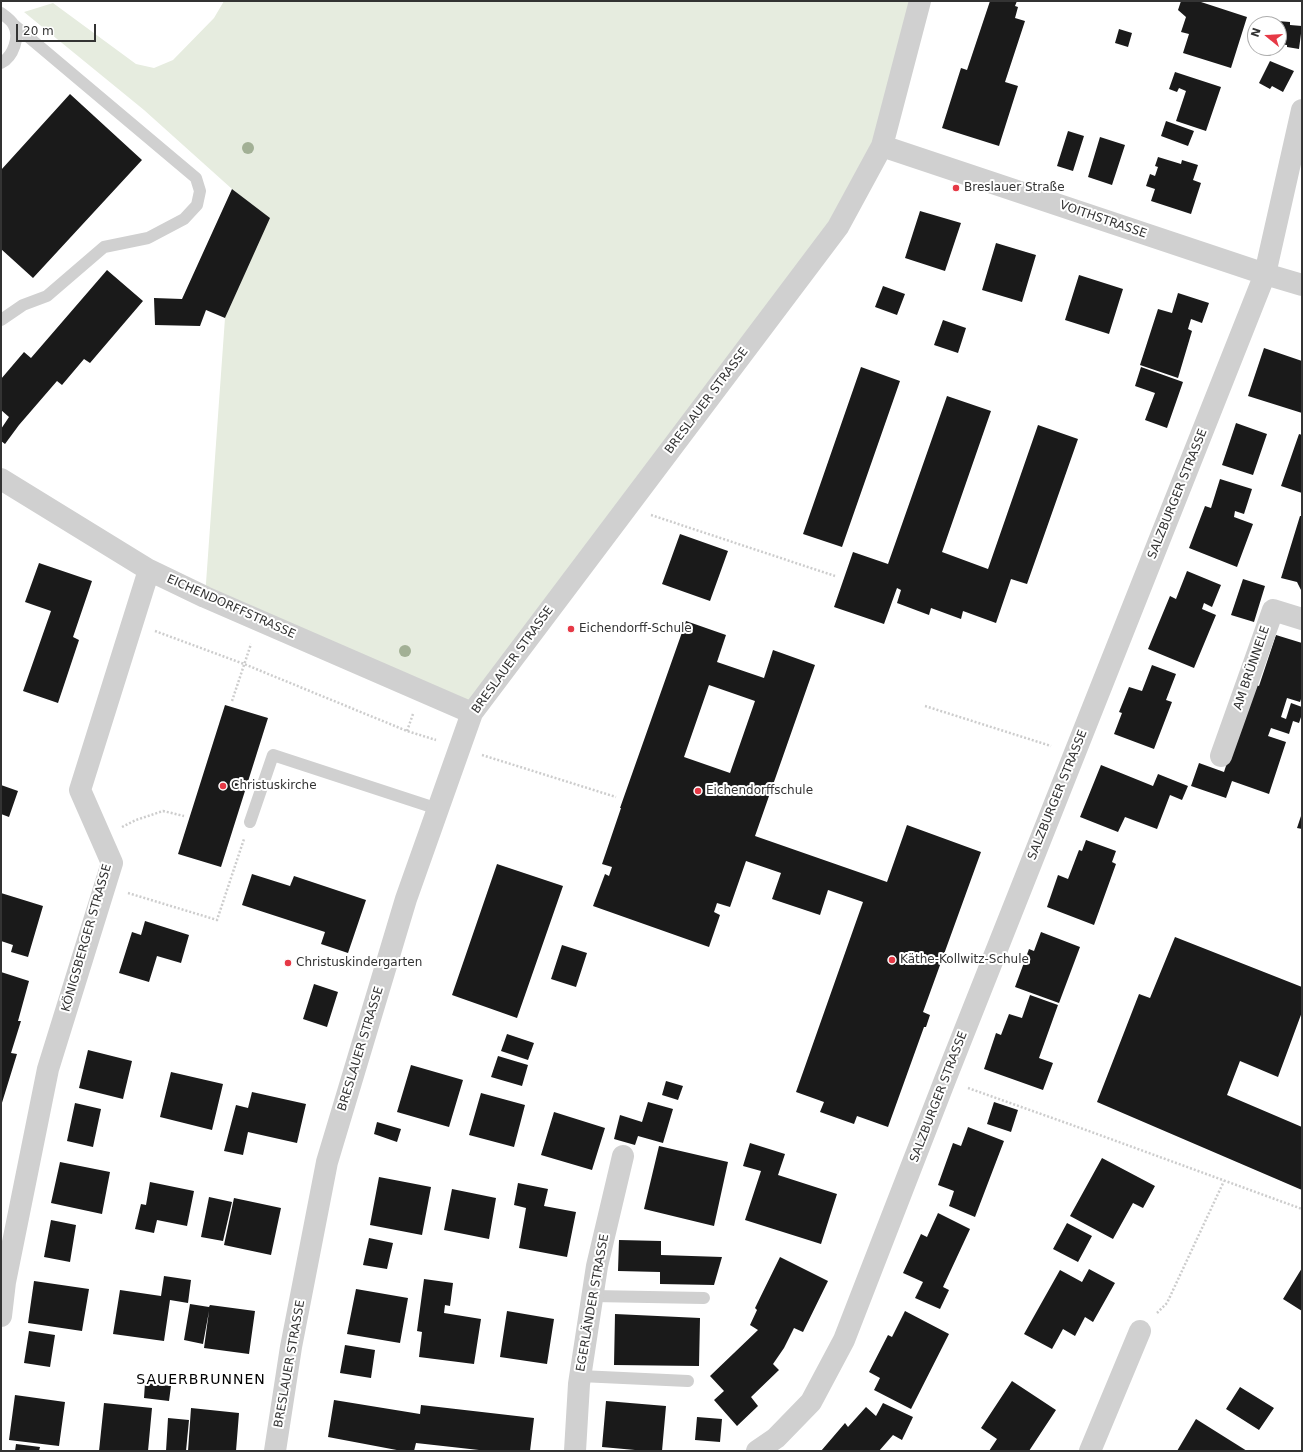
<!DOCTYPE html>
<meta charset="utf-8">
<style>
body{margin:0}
#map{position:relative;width:1303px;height:1452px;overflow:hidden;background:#fff;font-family:"DejaVu Sans",sans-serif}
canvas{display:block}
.frame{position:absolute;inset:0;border:2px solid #333;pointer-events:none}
.north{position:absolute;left:1247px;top:16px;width:40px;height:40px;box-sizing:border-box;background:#fff;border:1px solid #adadad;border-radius:50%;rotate:288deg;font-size:11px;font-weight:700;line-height:16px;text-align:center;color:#333}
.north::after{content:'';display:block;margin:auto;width:14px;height:18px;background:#e63946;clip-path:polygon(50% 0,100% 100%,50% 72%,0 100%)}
.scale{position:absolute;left:16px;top:24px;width:80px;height:18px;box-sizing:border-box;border:2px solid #333;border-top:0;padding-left:5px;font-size:12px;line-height:14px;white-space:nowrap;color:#333;-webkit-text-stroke:3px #fff;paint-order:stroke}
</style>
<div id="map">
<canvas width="1303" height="1452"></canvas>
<div class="frame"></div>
<div class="north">N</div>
<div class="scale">20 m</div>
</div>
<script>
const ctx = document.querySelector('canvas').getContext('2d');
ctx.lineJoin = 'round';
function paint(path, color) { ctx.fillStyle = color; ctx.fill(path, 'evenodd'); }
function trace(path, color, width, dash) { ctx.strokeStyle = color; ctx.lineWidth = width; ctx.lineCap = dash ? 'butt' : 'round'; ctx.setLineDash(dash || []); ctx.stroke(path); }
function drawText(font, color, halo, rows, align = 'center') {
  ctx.font = font + ' "DejaVu Sans",sans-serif'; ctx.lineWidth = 4; ctx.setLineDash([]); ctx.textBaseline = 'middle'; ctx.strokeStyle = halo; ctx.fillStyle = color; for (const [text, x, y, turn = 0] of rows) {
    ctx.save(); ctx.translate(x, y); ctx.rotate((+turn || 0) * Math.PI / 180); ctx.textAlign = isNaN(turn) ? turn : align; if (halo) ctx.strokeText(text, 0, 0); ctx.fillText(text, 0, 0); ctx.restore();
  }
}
const green = new Path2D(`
 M224,1H920L882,146L838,227L472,713L205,597L225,318L269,218L232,189L144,110L24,12L53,3L136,64L154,68L173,60L214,18Z`);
const building = new Path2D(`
 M990,1H1017L1015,6L1018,7L1015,18L1025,21L1005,82L1018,86L999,146L942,128L961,68L967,70Z
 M1181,1H1201V2L1247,17L1231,68L1183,53L1189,34L1181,32L1186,17L1178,10Z
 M1277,21L1290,22V25L1302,26L1299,49L1287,47V45L1279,44V24H1277Z
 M1119,29L1132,33L1128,47L1115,43Z
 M1270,61L1294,71L1283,92L1272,86L1270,89L1259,83Z
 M1175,72L1221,87L1206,131L1176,121L1186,91L1179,88L1177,92L1169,89Z
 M70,94L142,160L33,278L1,249V170Z
 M1166,121L1194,131L1188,146L1161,136Z
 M1068,131L1084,136L1073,171L1057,166Z
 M1100,137L1125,145L1112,185L1088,177Z
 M1158,157L1181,164L1182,160L1198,165L1193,180L1201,183L1191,214L1151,201L1155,189L1146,186L1150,174L1155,176L1158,167L1155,166Z
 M232,189L270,218L225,318L206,310L200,326L155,325L154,298L182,299Z
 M920,211L961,223L945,271L905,258Z
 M996,243L1036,255L1022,302L982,290Z
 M107,270L143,301L90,363L84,359L62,385L57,381L19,425L5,444L1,441V429L9,417L1,410V379L24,352L31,358Z
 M1079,275L1123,289L1109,334L1065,320Z
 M883,286L905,294L897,315L875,307Z
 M1178,293L1209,303L1202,323L1191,319L1188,329L1192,331L1178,378L1140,365L1158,309L1172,313Z
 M943,320L966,328L958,353L934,345Z
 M1264,348L1302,361V413L1248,396Z
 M861,367L900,381L842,547L803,534Z
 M1141,367L1183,382L1167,428L1145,420L1155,393L1135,386Z
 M947,396L991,411L942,552L988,569L1038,425L1078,439L1027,584L1011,579L996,623L963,611L961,619L931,608L929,615L897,603L901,590L897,588L884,624L834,607L853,552L888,564Z
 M1236,423L1267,434L1253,475L1222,465Z
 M1299,434L1302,435V493L1281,486Z
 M1220,479L1252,489L1244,514L1235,511L1234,517L1253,524L1237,567L1189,548L1205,506L1211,508Z
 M1300,516H1302V592L1297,582L1281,578Z
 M680,534L728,551L710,601L662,584Z
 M39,563L92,581L73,637L79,640L58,703L23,691L51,611L25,602Z
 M1187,571L1221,585L1212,607L1204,603L1202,609L1216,615L1194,668L1148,649L1170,596L1176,599Z
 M1243,579L1265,586L1254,622L1231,615Z
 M686,621L726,635L717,662L764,678L773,650L815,665L755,836L887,882L907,825L981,852L923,1012L930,1015L926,1027H924L888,1127L857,1116L854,1124L820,1112L824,1102L796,1092L863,902L828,890L820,915L772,899L781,873L746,861L730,907L717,903L714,912L720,915L709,947L593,906L605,874L609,876L612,867L602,864L621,808H620ZM709,685L755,701L730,773L684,757Z
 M1276,635L1302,643V696L1300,702L1287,698L1281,717L1286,719L1291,703L1302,707V714L1299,723L1293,721L1289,734L1271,728L1268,736L1286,742L1269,794L1232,781L1226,798L1191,786L1199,763L1224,772L1239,726L1256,685L1259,686Z
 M1152,665L1176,674L1166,700L1172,702L1154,749L1114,734L1122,713L1119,712L1129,687L1142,691Z
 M225,705L268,718L221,867L178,854Z
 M1101,765L1153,786L1158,774L1188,786L1182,800L1170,795L1157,829L1125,817L1118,832L1080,817Z
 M1,785L18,791L9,817L1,814Z
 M1302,813V829L1297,828Z
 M1086,840L1116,851L1112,862L1116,864L1094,925L1047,907L1058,875L1068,879L1079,850L1082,851Z
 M497,864L563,886L517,1018L452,995Z
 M252,874L290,886L294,876L366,900L348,953L321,944L325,932L242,905Z
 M1,893L43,906L28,957L11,952L13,945L1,941Z
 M145,921L189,935L181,963L157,956L149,982L119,973L132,932L141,935Z
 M1041,932L1080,947L1059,1003L1015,987L1029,949L1034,951Z
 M1175,937L1302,987V1012L1278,1077L1240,1061L1227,1095L1302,1127V1190L1097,1102L1139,994L1150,998Z
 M562,945L587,953L576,987L551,979Z
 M1,972L29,981L18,1021H21L11,1053L17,1054L1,1106Z
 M314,984L338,992L327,1027L303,1019Z
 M1030,995L1058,1005L1039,1058L1053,1063L1043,1090L984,1069L996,1033L1001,1035L1009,1014L1022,1018Z
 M507,1034L534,1043L528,1060L501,1051Z
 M88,1050L132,1061L123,1099L79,1088Z
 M498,1056L528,1065L522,1086L491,1077Z
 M411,1065L463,1080L449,1127L397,1112Z
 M171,1072L223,1084L212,1130L160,1117Z
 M666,1081L683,1086L678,1100L662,1095Z
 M252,1092L306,1104L297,1143L248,1132L243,1155L224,1151L236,1105L248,1108Z
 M481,1093L525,1105L514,1147L469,1135Z
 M648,1102L673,1109L663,1143L638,1136L635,1145L614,1139L620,1115L642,1122Z
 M994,1102L1018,1110L1011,1132L987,1124Z
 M75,1103L101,1109L93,1147L67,1141Z
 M554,1112L605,1128L592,1170L541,1155Z
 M377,1122L401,1129L397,1142L374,1134Z
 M968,1127L1004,1141L975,1217L949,1206L954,1191L938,1185L953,1143L961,1146Z
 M750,1143L785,1154L778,1175L837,1194L821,1244L745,1220L761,1171L743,1166Z
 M659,1146L728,1162L714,1226L644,1209Z
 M1102,1158L1155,1186L1143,1208L1133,1203L1113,1239L1070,1216Z
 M60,1162L110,1172L102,1214L51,1203Z
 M379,1177L431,1187L422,1235L370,1225Z
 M150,1182L194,1191L187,1226L157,1220L154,1233L135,1229L141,1204L146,1205Z
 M518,1183L548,1189L544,1206L576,1212L567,1257L519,1248L526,1208L514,1205Z
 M452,1189L496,1198L489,1239L444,1230Z
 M209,1197L232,1202L223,1241L201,1237Z
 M234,1198L281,1208L271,1255L224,1245Z
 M938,1213L970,1229L943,1287L949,1290L940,1309L915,1298L923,1282L903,1273L921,1234L927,1237Z
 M51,1220L76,1225L70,1262L44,1257Z
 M1067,1223L1092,1236L1078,1262L1053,1249Z
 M369,1238L393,1243L387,1269L363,1265Z
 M619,1240L661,1241V1255L722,1257L714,1285L660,1284V1272L618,1271Z
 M780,1257L828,1281L803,1332L794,1328L784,1348L773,1364L779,1370L751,1397L758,1406L737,1426L714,1400L724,1391L710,1376L758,1330L750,1325L757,1310L755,1308Z
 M1302,1268V1311L1283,1299Z
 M1089,1269L1115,1283L1093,1322L1085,1317L1075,1336L1063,1329L1052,1349L1024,1334L1060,1270L1082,1282Z
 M164,1276L191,1280L188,1303L170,1300L164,1341L113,1334L120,1290L161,1296Z
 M424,1279L453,1283L450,1306L445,1305L444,1313L481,1319L474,1364L419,1357L422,1332L417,1331Z
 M34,1281L89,1289L82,1331L28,1323Z
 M356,1289L408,1298L400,1343L347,1334Z
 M190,1304L209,1307L210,1305L255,1311L249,1354L204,1348L209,1311L203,1344L184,1340Z
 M507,1311L554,1319L547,1364L500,1357Z
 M905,1311L949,1334L911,1409L874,1390L880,1378L869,1372L888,1335L892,1337Z
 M615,1314L700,1318L699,1366L614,1365Z
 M29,1331L55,1335L50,1367L24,1363Z
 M345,1345L375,1350L371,1378L340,1373Z
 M1012,1381L1056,1410L1029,1451H989L997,1439L981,1428Z
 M145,1383L171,1386L169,1401L144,1398Z
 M1240,1387L1274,1408L1259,1430L1226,1409Z
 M15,1395L65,1402L59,1446L9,1440Z
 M334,1400L420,1414L421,1405L534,1418L530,1451H488L416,1443L414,1451H402L328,1437Z
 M606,1401L666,1406L662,1451H646L602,1447Z
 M104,1403L152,1408L148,1451H99Z
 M883,1403L913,1417L902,1440L893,1435L879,1451H821L845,1423L848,1427L866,1407L876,1416Z
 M191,1408L239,1413L236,1451H188Z
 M697,1417L722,1419L720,1442L695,1440Z
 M168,1418L189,1420L186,1451H166Z
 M1196,1419L1247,1451H1177Z
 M16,1444L40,1447L39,1451H15Z`);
const path = new Path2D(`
 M651,515L835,576
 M155,631L244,664L407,731L436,740
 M232,701L251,644
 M925,706L1051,746
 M407,731L413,714
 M482,755L616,797
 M122,827L136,820L163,811L184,816
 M128,893L217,920L244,839
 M968,1088L1086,1130L1302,1209
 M1157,1313L1167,1303L1224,1181`);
const lane = new Path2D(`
 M1,13C5,16 11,20 13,24C21,36 13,57 1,63
 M1,320L23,305L47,296L104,247L148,238L184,219L197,205L200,191L196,178L13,24
 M250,822L273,755L438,809
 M593,1296L704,1298
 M580,1376L688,1381`);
const street = new Path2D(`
 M882,146L1265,274L1302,285
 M1,479L149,570L205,597L472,713
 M1221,756L1273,610L1302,619
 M1,1316L5,1282L48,1069L112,863L80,790L149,570
 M275,1451L291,1347L327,1162L406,899L472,713L838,227L882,146L920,1
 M575,1451L579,1384L597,1266L623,1156
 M757,1451L776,1438L811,1402L844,1340L945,1080L1265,274L1302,110
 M1090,1451L1140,1331`);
const trees = [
 [248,148],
 [405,651]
];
const markers = [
 [956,188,4,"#e63946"],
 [571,629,4,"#e63946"],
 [223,786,4,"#e63946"],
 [698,791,4,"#e63946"],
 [892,960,4,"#e63946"],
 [288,963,4,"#e63946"]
];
const poiNames = [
 ["Breslauer Straße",964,188],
 ["Eichendorff-Schule",579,629],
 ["Christuskirche",231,786],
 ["Eichendorffschule",706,791],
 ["Käthe-Kollwitz-Schule",900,960],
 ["Christuskindergarten",296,963]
];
const streetNames = [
 ["VOITHSTRASSE",1103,220,19],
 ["BRESLAUER STRASSE",707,401,-53],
 ["SALZBURGER STRASSE",1178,494,-68],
 ["EICHENDORFFSTRASSE",231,607,24],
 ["BRESLAUER STRASSE",513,660,-54],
 ["AM BRÜNNELE",1252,668,-71],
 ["SALZBURGER STRASSE",1058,795,-68],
 ["KÖNIGSBERGER STRASSE",87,938,-74],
 ["BRESLAUER STRASSE",361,1049,-73],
 ["SALZBURGER STRASSE",939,1097,-69],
 ["EGERLÄNDER STRASSE",593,1303,-80],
 ["BRESLAUER STRASSE",290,1364,-80]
];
const quarterNames = [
 ["SAUERBRUNNEN",201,1380]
];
paint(green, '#e6ecdf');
paint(building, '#1a1a1a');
trace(path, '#cdcdcd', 2.5, [2, 2]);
trace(lane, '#d0d0d0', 12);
trace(street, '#d0d0d0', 22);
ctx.fillStyle = '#a2b095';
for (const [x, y] of trees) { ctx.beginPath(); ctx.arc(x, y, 6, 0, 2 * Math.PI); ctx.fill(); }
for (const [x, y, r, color] of markers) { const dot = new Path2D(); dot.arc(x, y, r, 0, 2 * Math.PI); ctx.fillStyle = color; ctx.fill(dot); trace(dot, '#fff', 1.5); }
drawText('12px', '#333', '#fff', poiNames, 'left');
drawText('12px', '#333', '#fff', streetNames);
ctx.letterSpacing = '1px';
drawText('14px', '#000', '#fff', quarterNames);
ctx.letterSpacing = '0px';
</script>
